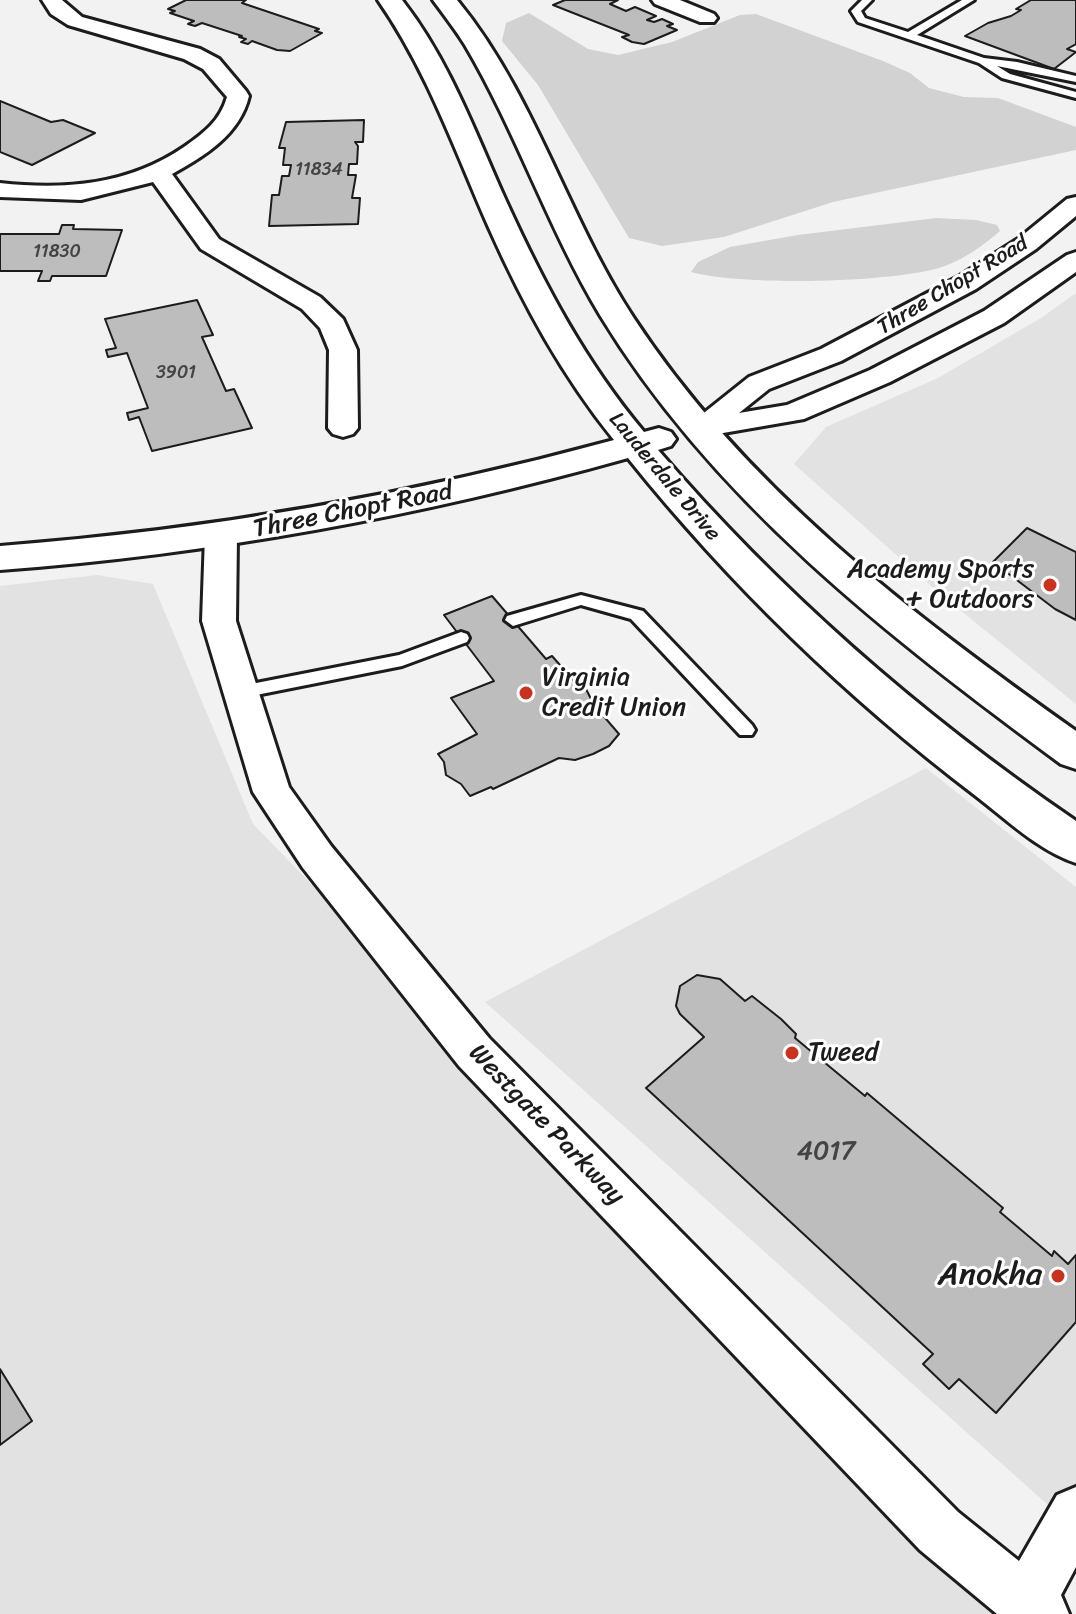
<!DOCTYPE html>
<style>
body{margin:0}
canvas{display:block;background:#f2f2f2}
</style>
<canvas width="1076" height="1614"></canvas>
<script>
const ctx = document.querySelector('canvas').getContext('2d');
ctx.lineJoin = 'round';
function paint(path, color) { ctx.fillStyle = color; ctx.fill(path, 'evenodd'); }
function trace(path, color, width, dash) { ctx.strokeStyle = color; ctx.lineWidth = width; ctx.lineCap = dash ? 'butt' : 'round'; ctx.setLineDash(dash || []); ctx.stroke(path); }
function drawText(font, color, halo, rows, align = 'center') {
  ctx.font = font + ' Sriracha,sans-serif'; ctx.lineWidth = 6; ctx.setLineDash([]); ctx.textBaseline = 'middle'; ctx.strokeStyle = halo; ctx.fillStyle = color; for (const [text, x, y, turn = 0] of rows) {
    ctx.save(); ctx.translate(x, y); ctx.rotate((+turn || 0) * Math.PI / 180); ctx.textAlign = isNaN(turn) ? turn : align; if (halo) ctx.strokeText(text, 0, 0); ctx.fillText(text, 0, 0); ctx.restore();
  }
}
const built = new Path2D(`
 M1076,293V704L939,593L794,464L826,427L938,378L1041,318Z
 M97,575L153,584L253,824L1022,1614H0V586Z
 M926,768L1076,887V1530L485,1002Z`);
const green = new Path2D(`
 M529,13L588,49L618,55L672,42L740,15L756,14L883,61L910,73L929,88L964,97L998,98L1076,127V150L833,202L724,237L662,246L629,238L538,85L502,41L506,23Z
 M936,218L976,220L997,225L1000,231C984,245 963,260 942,267C892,283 742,286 691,272L698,262L730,247L798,235Z`);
const building = new Path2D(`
 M186,0H246L242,3L319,29L315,31L322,33L290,51L277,50L252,41L248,44L241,42L246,39L239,37L242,36L202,23L195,26L188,24L194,21L170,13L175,11L168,9Z
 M565,0H618L610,4L626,11L635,7L656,16L647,20L654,22L662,19L673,24L667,26L677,30L644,44L632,42L622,37L629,35L553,5Z
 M1031,0H1076V44L1067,49L1076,52L1054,69L965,36L988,23L1011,16L1021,10L1016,9Z
 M0,101L51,122L63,120L95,133L32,165L0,152Z
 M364,120L363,142H355L358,146L357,164H349L348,175H356L352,198H360L358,224L269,226L272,195H279L282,176H289L291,165H283L285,148H279L286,122Z
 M62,225H74L73,229L122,230L106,276H52L50,281H38L42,271H0V234H59Z
 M197,300L213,335L202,337L226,391L234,389L252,428L152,451L139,417L129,420L127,413L148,408L127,353L108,357L106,350L116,348L105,319Z
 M1027,528L1076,552V620L1055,609L993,562Z
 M492,596L546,659L552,656L574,681L586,689L594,705L619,734L609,746L593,754L575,760L559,758L493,789L491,787L470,796L461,784L446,775L444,762L438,754L477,734L451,698L494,681L444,615Z
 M697,975L720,979L745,1001L752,996L781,1019L796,1034L795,1038L865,1096L867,1093L1003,1208L1000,1212L1052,1256L1054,1251L1068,1264L1076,1255V1322L996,1413L959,1379L949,1389L923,1364L933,1354L646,1088L704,1037L680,1014L676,1006L680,986Z
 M0,1369L32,1421L0,1445Z`);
const lane = new Path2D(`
 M862,0H872L861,11L865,18L908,32L962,0H974L917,35L984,58L1017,62L1076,76V82L997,66L1010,74L1076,92V98L1002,78L979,63L858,22L851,11Z
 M581,595L643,611L752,725L755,730L752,735H740L631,619L581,605L513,626L505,620L507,616Z
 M461,632L467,634L469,638L467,642L402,666L241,698L233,692L241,686L399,655Z`);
const street = new Path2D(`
 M42,0H62L82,17L200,49L219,59L246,91L249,96C240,134 205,156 172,174L219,239L320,297L343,319L357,350L358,428L353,434L343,437L333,434L328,428L329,350L320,328L302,309L201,249L153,182L81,200L0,197V183C66,190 128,185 184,147C204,133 220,121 227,97L203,69L184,59L68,25L51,14Z
 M652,0H680L714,14L717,18L714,22H700L655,4Z
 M1076,197V216L1036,249L976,289L841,361L769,389L739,413L787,405L870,370L984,311L1067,255L1076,252V272L1004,323L890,382L804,419L700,437L690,434L685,428L749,377L821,349L958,277L1018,239L1067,199Z
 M221,526L232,529L237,536L236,621L289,787L331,846L489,1038L958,1512L1019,1561L1057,1495L1076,1487V1567L1061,1595L1069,1614H997L920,1550L459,1066L303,868L253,792L202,621L205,536L210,529Z`);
const secondary = new Path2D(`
 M378,0H402C449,60 475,132 506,201C544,284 585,362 644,432L659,428L671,432L676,439L671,446L658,450C781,593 921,715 1076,821V863C1039,851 1006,819 976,796C846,697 730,585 628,458C421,516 214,554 0,570V546C209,530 412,495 614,440C562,375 524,306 490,230C455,151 428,72 378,0Z
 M433,0H457C534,93 567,216 633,317C745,488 911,614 1076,731V769L1061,764C889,637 713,501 600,315C548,228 516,131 465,45C455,29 444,15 433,0Z`);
const markers = [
 [1050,585,8,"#c8321e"],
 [526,693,8,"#c8321e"],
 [792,1053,8,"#c8321e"],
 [1058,1276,8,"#c8321e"]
];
const farNumbernames = [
 ["11834",319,170],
 ["11830",57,252],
 ["3901",176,373]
];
const farStreetnames = [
 ["Three Chopt Road",953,286,-31],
 ["Lauderdale Drive",664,477,50]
];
const streetNames = [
 ["Three Chopt Road",353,511,-11],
 ["Westgate Parkway",546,1125,46]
];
const poiNames = [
 ["Academy Sports",1034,570,"right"],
 ["+ Outdoors",1034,600,"right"],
 ["Virginia",542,678],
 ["Credit Union",542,708],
 ["Tweed",808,1053]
];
const nearNumbernames = [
 ["4017",826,1152]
];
const nearPoinames = [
 ["Anokha",1042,1276]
];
paint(built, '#e2e2e2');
paint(green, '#d2d2d2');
paint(building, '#bdbdbd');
trace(building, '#1c1c1c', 2);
trace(lane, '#1c1c1c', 6);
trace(street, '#1c1c1c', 6);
trace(secondary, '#1c1c1c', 6);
paint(lane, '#fff');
paint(street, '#fff');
paint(secondary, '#fff');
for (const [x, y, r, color] of markers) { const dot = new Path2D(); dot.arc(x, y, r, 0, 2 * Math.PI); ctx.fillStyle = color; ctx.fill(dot); trace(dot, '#fff', 3); }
drawText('18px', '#444', null, farNumbernames);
drawText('22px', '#1c1c1c', '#fff', farStreetnames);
drawText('26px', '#1c1c1c', '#fff', streetNames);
drawText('26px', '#1c1c1c', '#fff', poiNames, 'left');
drawText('26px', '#444', null, nearNumbernames);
drawText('32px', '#1c1c1c', '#fff', nearPoinames, 'right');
</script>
